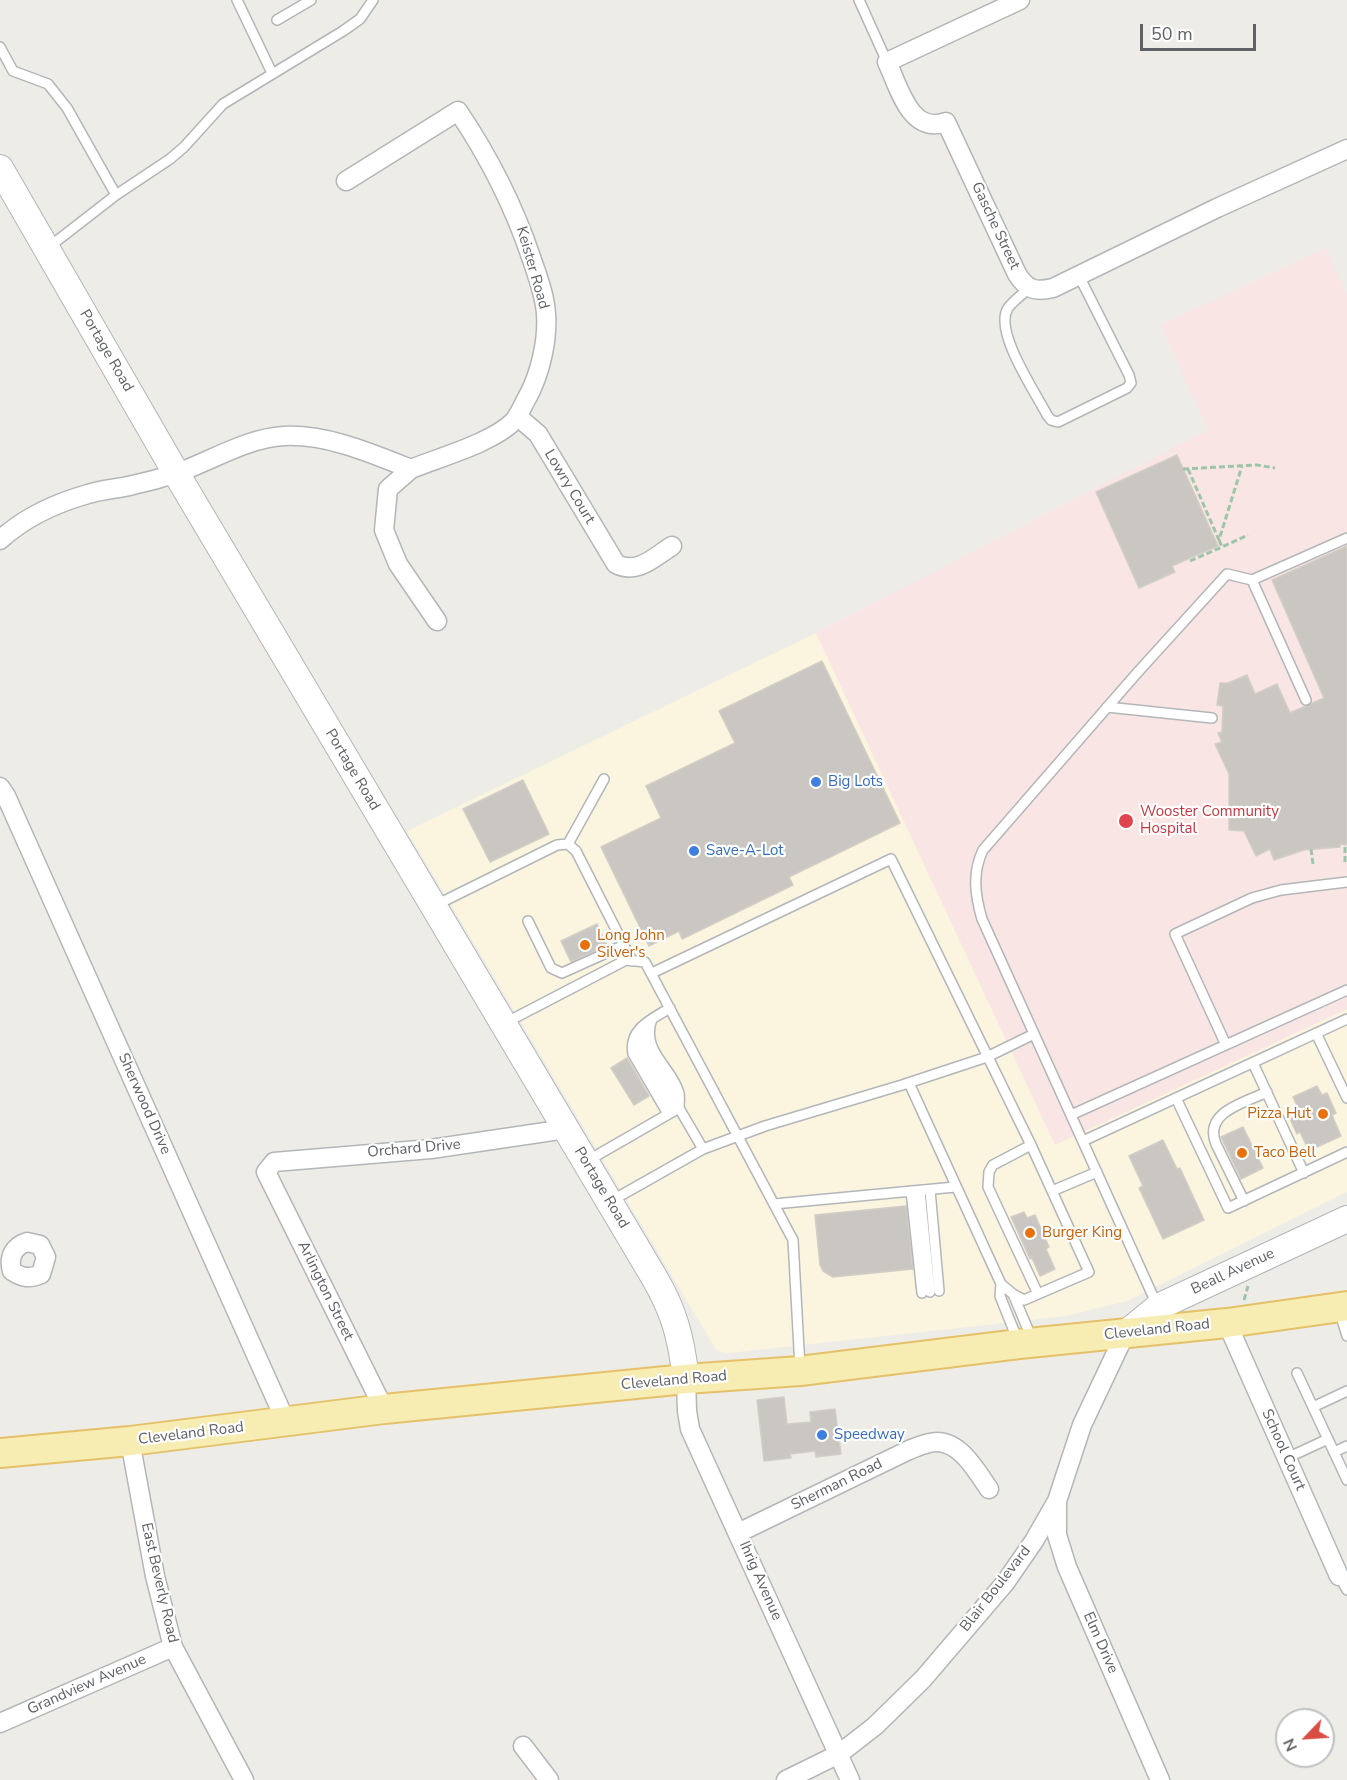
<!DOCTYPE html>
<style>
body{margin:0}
#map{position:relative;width:1347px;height:1780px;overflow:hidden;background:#eeece6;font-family:"Nunito Sans",sans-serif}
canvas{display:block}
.north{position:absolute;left:1275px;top:1708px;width:60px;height:60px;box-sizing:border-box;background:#fff;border:2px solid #bfc0c1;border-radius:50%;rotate:245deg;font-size:16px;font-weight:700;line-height:24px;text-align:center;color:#5e6165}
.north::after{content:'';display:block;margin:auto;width:21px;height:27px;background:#d94d42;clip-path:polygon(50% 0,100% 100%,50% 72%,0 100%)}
.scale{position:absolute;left:1140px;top:24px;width:116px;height:27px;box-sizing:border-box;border:3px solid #5e6165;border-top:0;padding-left:8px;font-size:18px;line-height:21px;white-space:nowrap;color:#5e6165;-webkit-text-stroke:4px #fff;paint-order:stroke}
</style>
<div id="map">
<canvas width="1347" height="1780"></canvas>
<div class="north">N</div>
<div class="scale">50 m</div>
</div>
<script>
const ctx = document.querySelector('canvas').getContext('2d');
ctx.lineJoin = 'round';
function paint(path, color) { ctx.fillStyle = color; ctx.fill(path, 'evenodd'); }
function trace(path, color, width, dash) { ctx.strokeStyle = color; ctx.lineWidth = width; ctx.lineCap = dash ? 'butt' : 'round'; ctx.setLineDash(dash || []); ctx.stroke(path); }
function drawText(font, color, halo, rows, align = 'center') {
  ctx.font = font + ' "Nunito Sans",sans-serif'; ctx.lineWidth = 4.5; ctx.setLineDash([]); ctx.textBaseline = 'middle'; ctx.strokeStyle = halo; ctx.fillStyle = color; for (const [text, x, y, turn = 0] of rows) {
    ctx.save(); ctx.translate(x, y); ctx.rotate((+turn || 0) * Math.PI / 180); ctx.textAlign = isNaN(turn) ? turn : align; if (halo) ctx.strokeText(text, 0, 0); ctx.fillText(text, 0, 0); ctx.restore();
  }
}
const commercial = new Path2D(`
 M816,633L1055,1144L1347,1009V1192L1127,1301L1066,1316L968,1327L729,1353L720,1352L715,1348L407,831Z`);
const medical = new Path2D(`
 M1326,248L1347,295V1009L1055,1145L816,633L1208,430L1160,325Z`);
const building = new Path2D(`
 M1177,455L1218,546L1172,566L1175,572L1139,588L1096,492Z
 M1347,546V845L1340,844V847L1304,850L1274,860L1270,849L1256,856L1244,831L1229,830V774L1215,744L1222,742L1218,733L1222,732L1223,706L1217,705L1220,683H1228L1247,675L1255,694L1277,684L1290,713L1324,698L1272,580Z
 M822,661L900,823L789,877L793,885L682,939L679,931L649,946L601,847L661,818L646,786L735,743L719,711Z
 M523,780L549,834L490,862L463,809Z
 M597,924L607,945L571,962L561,941Z
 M627,1058L649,1096L634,1105L611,1068Z
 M1317,1086L1322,1095L1327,1093L1336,1113L1332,1115L1341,1136L1317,1147L1316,1145L1308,1149L1300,1132L1297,1134L1290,1119L1301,1114L1293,1097Z
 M1243,1127L1263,1168L1241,1179L1221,1137Z
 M1163,1140L1177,1169L1180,1168L1204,1220L1163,1239L1139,1188L1143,1186L1129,1156Z
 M906,1206L913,1269L833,1277L823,1271L820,1265L815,1215Z
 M1024,1212L1027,1218L1035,1215L1049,1247L1046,1249L1055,1269L1040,1276L1032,1258L1030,1259L1011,1217Z
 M784,1397L787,1424L811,1422L810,1412L835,1409L841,1454L816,1457L815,1451L790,1454L791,1458L764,1461L757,1400Z`);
const path = new Path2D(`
 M1183,469L1257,465L1275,468
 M1188,469L1219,540L1242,466
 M1219,540L1222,547L1248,535
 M1190,561L1222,547
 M1311,849L1313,864
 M1345,862V845
 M1244,1300L1248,1286`);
const lane = new Path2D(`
 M237,0L272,73
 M859,0L887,62
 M277,20L311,0
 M0,47L13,71L48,84L67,108L116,195
 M49,247L116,195L170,159L184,147L223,104L343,31L360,19L373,0
 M1029,288C1023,294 1013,301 1008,308C993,331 1036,393 1047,415L1051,420L1058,422L1127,388L1131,383L1129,375L1079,276
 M1252,580L1306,700
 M1107,707L1212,718
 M568,844L604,779
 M436,905L557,845L568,844L576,851L632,961
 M528,921L551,968L562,973L624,945
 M652,973L891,859L1031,1145L1089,1272L1024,1300L1013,1294
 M652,1019C640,1051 672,1067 679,1093C680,1097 679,1104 679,1108
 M505,1023L626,960L645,962L793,1240L800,1368
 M646,1027L643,1038L645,1047L678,1106
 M1316,1033L1347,1098
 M638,1039L639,1051L673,1109
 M1226,1045L1175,934L1252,898L1281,890L1347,882
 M1253,1063L1304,1173
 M909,1083L1001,1284L1013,1294L1032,1339
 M1176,1098L1228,1208L1347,1152
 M668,1114L633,1054C628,1029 652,1019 670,1008
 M1071,1115L1347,990
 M1083,1141L1347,1019
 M1031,1145L993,1165L989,1172L988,1187L1038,1294
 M587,1161L679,1108L703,1149
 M930,1190L939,1291
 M911,1191L922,1293
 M920,1191L930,1292
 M1052,1191L1097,1172
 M611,1201L703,1149L765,1126L902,1085L987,1057L1034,1034
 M1244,1201L1216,1144C1203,1112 1244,1103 1267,1092
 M774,1204L955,1187
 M1001,1284L1000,1296L1018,1341
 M1157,1305L982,919C975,895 972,873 983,850L1137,673L1227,574L1252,580L1347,538
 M1339,1310L1347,1336
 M1297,1373L1347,1480
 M1313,1407L1347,1391
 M1334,1452L1347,1446
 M1287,1458L1328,1439
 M1339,1576L1347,1590`);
const street = new Path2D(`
 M1020,0L887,62C899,87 910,135 946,122L1017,274C1027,290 1035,292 1053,288L1217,208L1347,149
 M517,416L538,434L616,564C638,575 654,557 672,546
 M411,469L388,489L384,530L398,564L437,621
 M0,540C25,517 56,503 88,494C103,489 118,489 133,485C147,482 162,478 177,473C211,461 247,438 284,436C327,434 371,453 411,469C440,457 492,443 514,421C519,415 523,405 527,398C540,375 548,340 546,314C545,295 537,275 531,257C513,204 489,157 458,111L346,181
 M0,787L6,796L286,1422
 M27,1242L40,1245L46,1257L41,1274C30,1279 22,1278 12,1271C8,1257 14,1246 27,1242Z
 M1227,1323L1339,1576
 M686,1379L687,1411L690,1429L850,1780
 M384,1409L266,1172L274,1162L431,1149L566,1129
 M130,1441L155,1576L173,1647L244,1780
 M1057,1503V1535L1067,1567L1160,1780
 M738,1533L909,1450C917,1447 927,1442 937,1442C961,1442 977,1472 989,1489
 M0,1723L173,1647
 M523,1746L549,1780
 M786,1780L839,1754L875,1726L923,1679L1005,1583L1034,1541L1057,1501L1082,1425L1125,1334`);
const secondary = new Path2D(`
 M0,168L176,473L654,1277C675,1313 681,1338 686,1379
 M1125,1334L1158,1307L1347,1219`);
const primary = new Path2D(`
 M0,1453L130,1441L384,1409L686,1379L800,1371L1019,1344L1227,1323L1347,1306`);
const markers = [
 [816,782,6,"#3f7fe0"],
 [1126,821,8,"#e0444e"],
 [694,851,6,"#3f7fe0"],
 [585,945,6,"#e8710a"],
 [1323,1114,6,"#e8710a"],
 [1242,1153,6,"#e8710a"],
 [1030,1233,6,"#e8710a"],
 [822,1435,6,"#3f7fe0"]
];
const streetNames = [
 ["Gasche Street",995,226,65],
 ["Keister Road",532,268,74],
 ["Portage Road",106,351,60],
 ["Lowry Court",569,487,59],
 ["Portage Road",352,770,59],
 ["Sherwood Drive",144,1104,66],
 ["Orchard Drive",414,1149,-5],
 ["Portage Road",601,1188,59],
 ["Beall Avenue",1233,1272,-25],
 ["Arlington Street",325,1291,64],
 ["Cleveland Road",1157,1330,-6],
 ["Cleveland Road",674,1381,-5],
 ["Cleveland Road",191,1434,-7],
 ["School Court",1283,1450,66],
 ["Sherman Road",837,1485,-26],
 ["Ihrig Avenue",760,1581,66],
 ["East Beverly Road",159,1583,77],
 ["Blair Boulevard",996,1589,-52],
 ["Elm Drive",1100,1643,66],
 ["Grandview Avenue",87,1685,-24]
];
const shopNames = [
 ["Big Lots",828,782],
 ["Save-A-Lot",706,851],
 ["Speedway",834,1435]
];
const healthNames = [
 ["Wooster Community",1140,812],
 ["Hospital",1140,829]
];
const foodNames = [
 ["Long John",597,936],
 ["Silver's",597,953],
 ["Pizza Hut",1311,1114,"right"],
 ["Taco Bell",1254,1153],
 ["Burger King",1042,1233]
];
paint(commercial, '#fbf4df');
paint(medical, '#f9e6e4');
paint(building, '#cac7c2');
trace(building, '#d2cec5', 1.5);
trace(lane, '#b3b6b9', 12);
trace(street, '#b3b6b9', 21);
trace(secondary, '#b2b5b9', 28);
trace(primary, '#e4c169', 32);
trace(path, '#9ec4a9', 3, [6, 3]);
trace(lane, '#fff', 9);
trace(street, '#fff', 18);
trace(secondary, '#fff', 26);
trace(primary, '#f7ecb2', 28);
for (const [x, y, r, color] of markers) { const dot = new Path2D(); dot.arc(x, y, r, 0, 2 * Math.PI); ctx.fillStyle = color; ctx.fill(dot); trace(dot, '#fff', 2); }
drawText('15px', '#5e6165', '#fff', streetNames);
drawText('15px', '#366cbe', '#fff', shopNames, 'left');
drawText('15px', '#be3a42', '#fff', healthNames, 'left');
drawText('15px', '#c56008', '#fff', foodNames, 'left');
</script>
